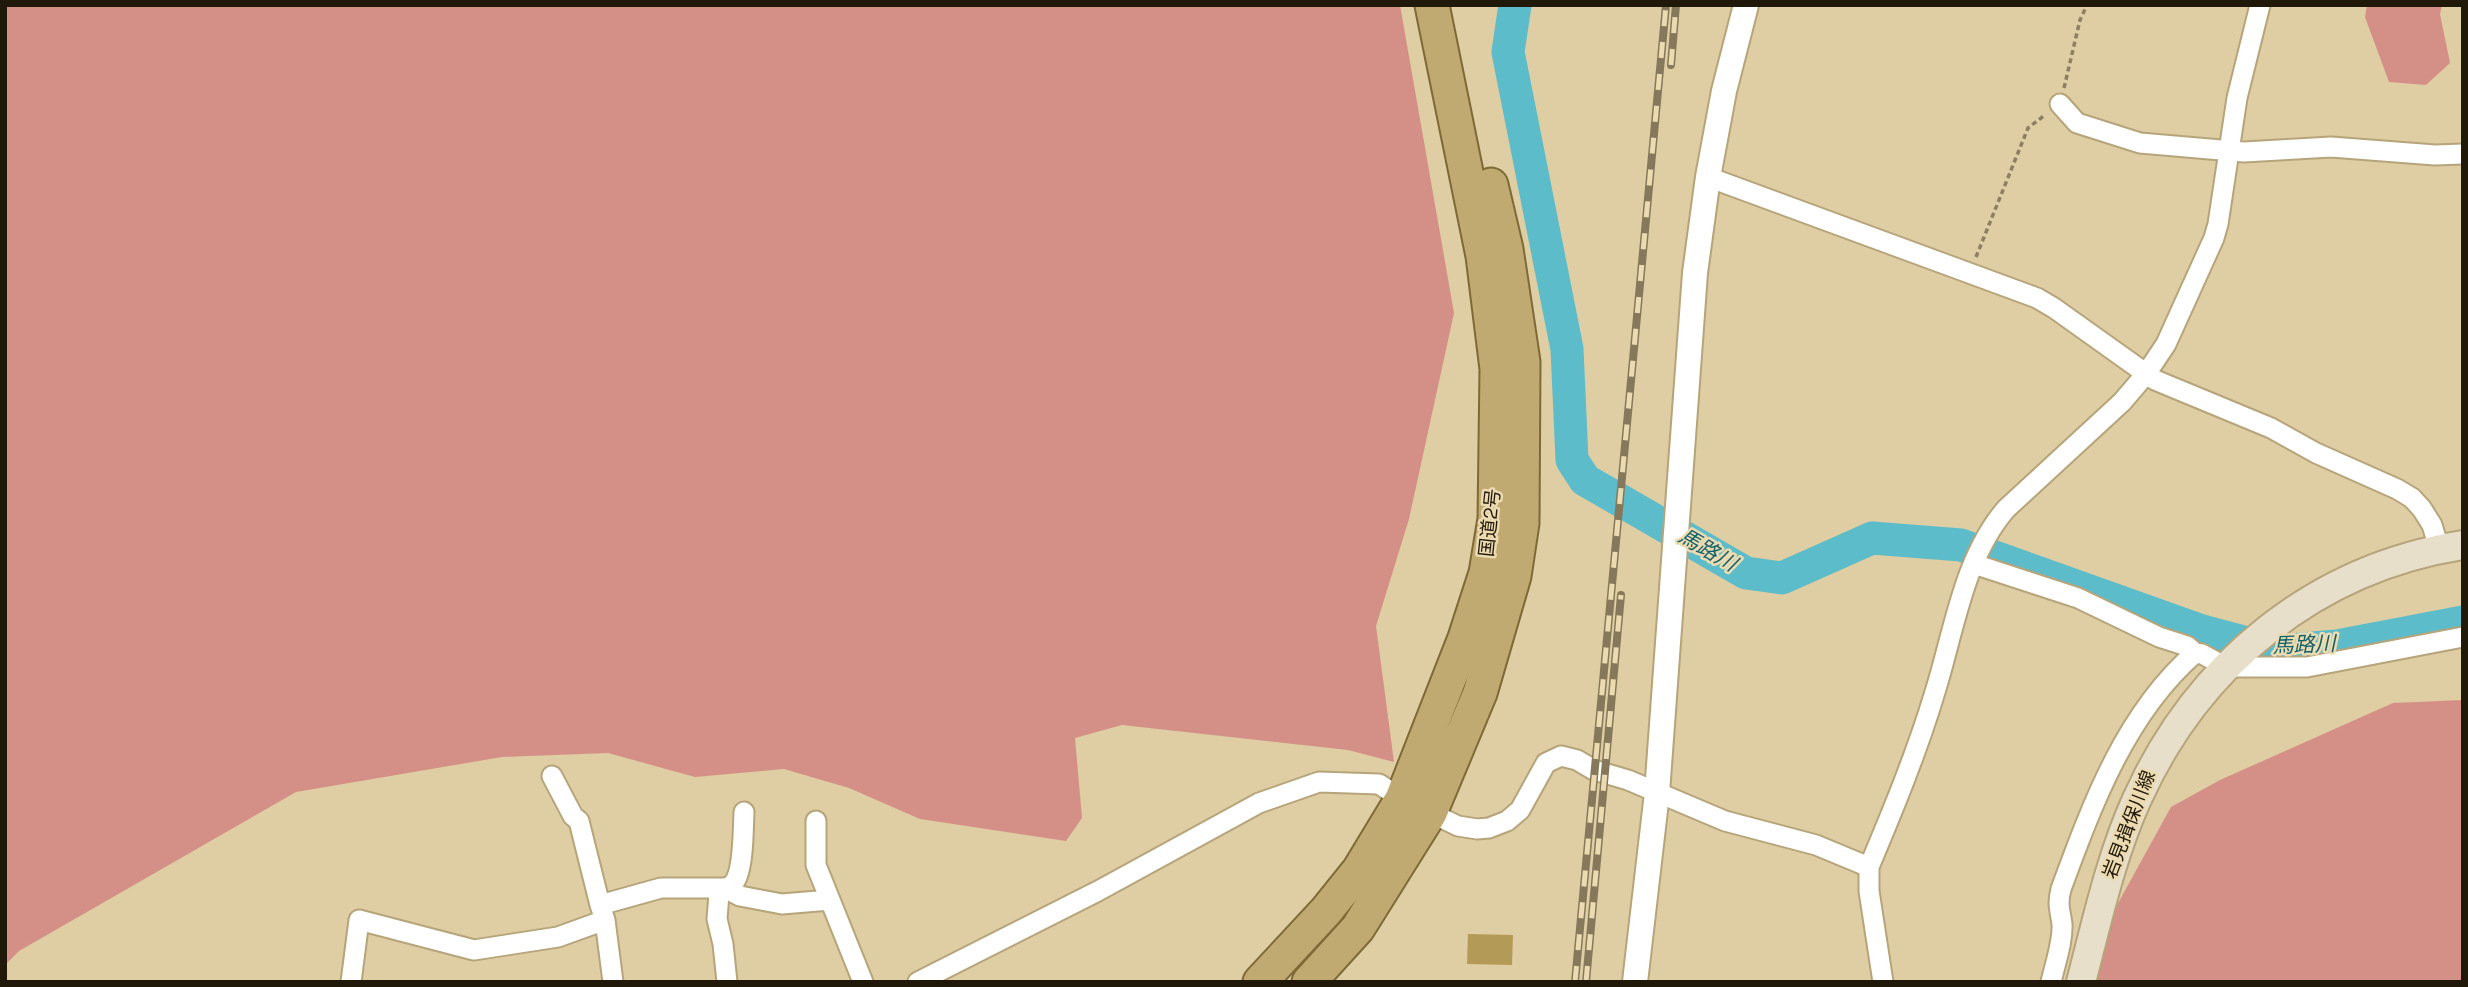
<!DOCTYPE html>
<meta charset="utf-8">
<style>
body{margin:0}
#map{position:relative;width:2468px;height:987px;overflow:hidden;background:#dfcda3;font-family:"Space Grotesk",sans-serif}
canvas{display:block}
.frame{position:absolute;inset:0;border:7px solid #201909;pointer-events:none}
</style>
<div id="map">
<canvas width="2468" height="987"></canvas>
<div class="frame"></div>
</div>
<script>
const ctx = document.querySelector('canvas').getContext('2d');
ctx.lineJoin = 'round';
function paint(path, color) { ctx.fillStyle = color; ctx.fill(path, 'evenodd'); }
function trace(path, color, width, dash) { ctx.strokeStyle = color; ctx.lineWidth = width; ctx.lineCap = dash ? 'butt' : 'round'; ctx.setLineDash(dash || []); ctx.stroke(path); }
function drawText(font, color, halo, rows, align = 'center') {
  ctx.font = font + ' "Space Grotesk","Noto Sans JP",sans-serif'; ctx.lineWidth = 5; ctx.setLineDash([]); ctx.textBaseline = 'middle'; ctx.strokeStyle = halo; ctx.fillStyle = color; for (const [text, x, y, turn = 0] of rows) {
    ctx.save(); ctx.translate(x, y); ctx.rotate((+turn || 0) * Math.PI / 180); ctx.textAlign = isNaN(turn) ? turn : align; if (halo) ctx.strokeText(text, 0, 0); ctx.fillText(text, 0, 0); ctx.restore();
  }
}
const green = new Path2D(`
 M5,5H1400L1454,313L1409,519L1376,626L1394,762L1348,750L1122,725L1075,738L1082,818L1066,841L920,819L849,788L784,769L695,777L608,753L502,757L296,792L19,951L5,965Z
 M2367,5H2442L2440,14L2450,63L2426,85L2389,82L2365,17Z
 M2463,700V982H2095L2117,905L2171,807L2220,780L2393,703Z`);
const river = new Path2D(`
 M1515,5L1508,52L1567,349L1572,460L1585,480L1746,573L1782,578L1872,538L1961,545L2202,631L2277,651L2337,646L2463,622`);
const building = new Path2D(`
 M1468,934L1513,935L1512,965L1467,964Z`);
const path = new Path2D(`
 M2064,88L2080,20L2087,5
 M1976,257L2028,128L2045,115`);
const minor = new Path2D(`
 M2060,104L2077,123L2140,143L2244,152L2331,147L2435,155L2463,154
 M1708,177L2037,298L2054,308L2155,380L2271,428L2316,453L2397,489L2412,498L2422,509L2432,525L2439,548
 M1974,564L2078,598L2159,637L2187,646L2195,653
 M552,776L573,816L579,821L600,905
 M816,821V865L863,982
 M1869,867C1893,810 1917,752 1935,692C1954,632 1963,559 2006,509L2122,402L2146,374L2166,344L2214,238L2218,224L2237,98L2260,5
 M605,920L613,982
 M351,982L359,920L474,950L558,937L605,920L600,905L661,888H725L740,896L782,904L830,900
 M727,982L723,944L717,919L719,894C723,889 729,887 733,884C744,872 743,829 744,812
 M918,982L1098,891L1259,803L1319,782L1379,784L1402,799L1458,826L1477,829L1489,828L1507,821L1520,810L1546,763L1561,756L1577,760L1594,770L1628,780L1725,821L1816,845L1869,867V891L1883,982
 M2051,982C2055,964 2063,942 2062,924C2060,909 2057,905 2061,889C2092,805 2125,714 2195,653L2202,654L2226,667H2307L2463,637`);
const tertiary = new Path2D(`
 M1635,982L1657,793L1695,273L1708,177L1724,91L1746,5`);
const secondary = new Path2D(`
 M2081,982C2097,921 2111,856 2137,799C2198,664 2315,568 2463,545`);
const trunk = new Path2D(`
 M1260,982L1326,911L1359,870L1402,799L1465,638L1486,573L1495,519L1497,369L1483,256L1432,5
 M1309,982L1358,928L1430,813L1480,693L1514,576L1522,523L1523,362L1506,249L1491,185`);
const rail = new Path2D(`
 M1671,65L1676,5
 M1575,982L1666,5
 M1586,982L1621,595`);
const streetNames = [
 ["国道2号",1491,523,-84],
 ["岩見揖保川線",2130,825,-69]
];
const waterNames = [
 ["馬路川",1707,551,30],
 ["馬路川",2304,646,-2]
];
paint(green, '#d49087');
trace(river, '#5dbcc9', 33);
paint(building, '#b49a57');
trace(minor, '#b6a47b', 23);
trace(tertiary, '#b6a47b', 28);
trace(secondary, '#b6a47b', 32);
trace(trunk, '#7e6a36', 37);
trace(path, '#8d8061', 3.5, [5, 3.5]);
trace(minor, '#fff', 19);
trace(tertiary, '#fff', 24);
trace(secondary, '#e8dfca', 28);
trace(trunk, '#c0aa72', 33);
trace(rail, '#86795b', 8);
trace(rail, '#ecdab0', 5, [16]);
drawText('19px', '#201909', '#ecdab0', streetNames);
drawText('italic 21px', '#12616b', '#ecdab0', waterNames);
</script>
